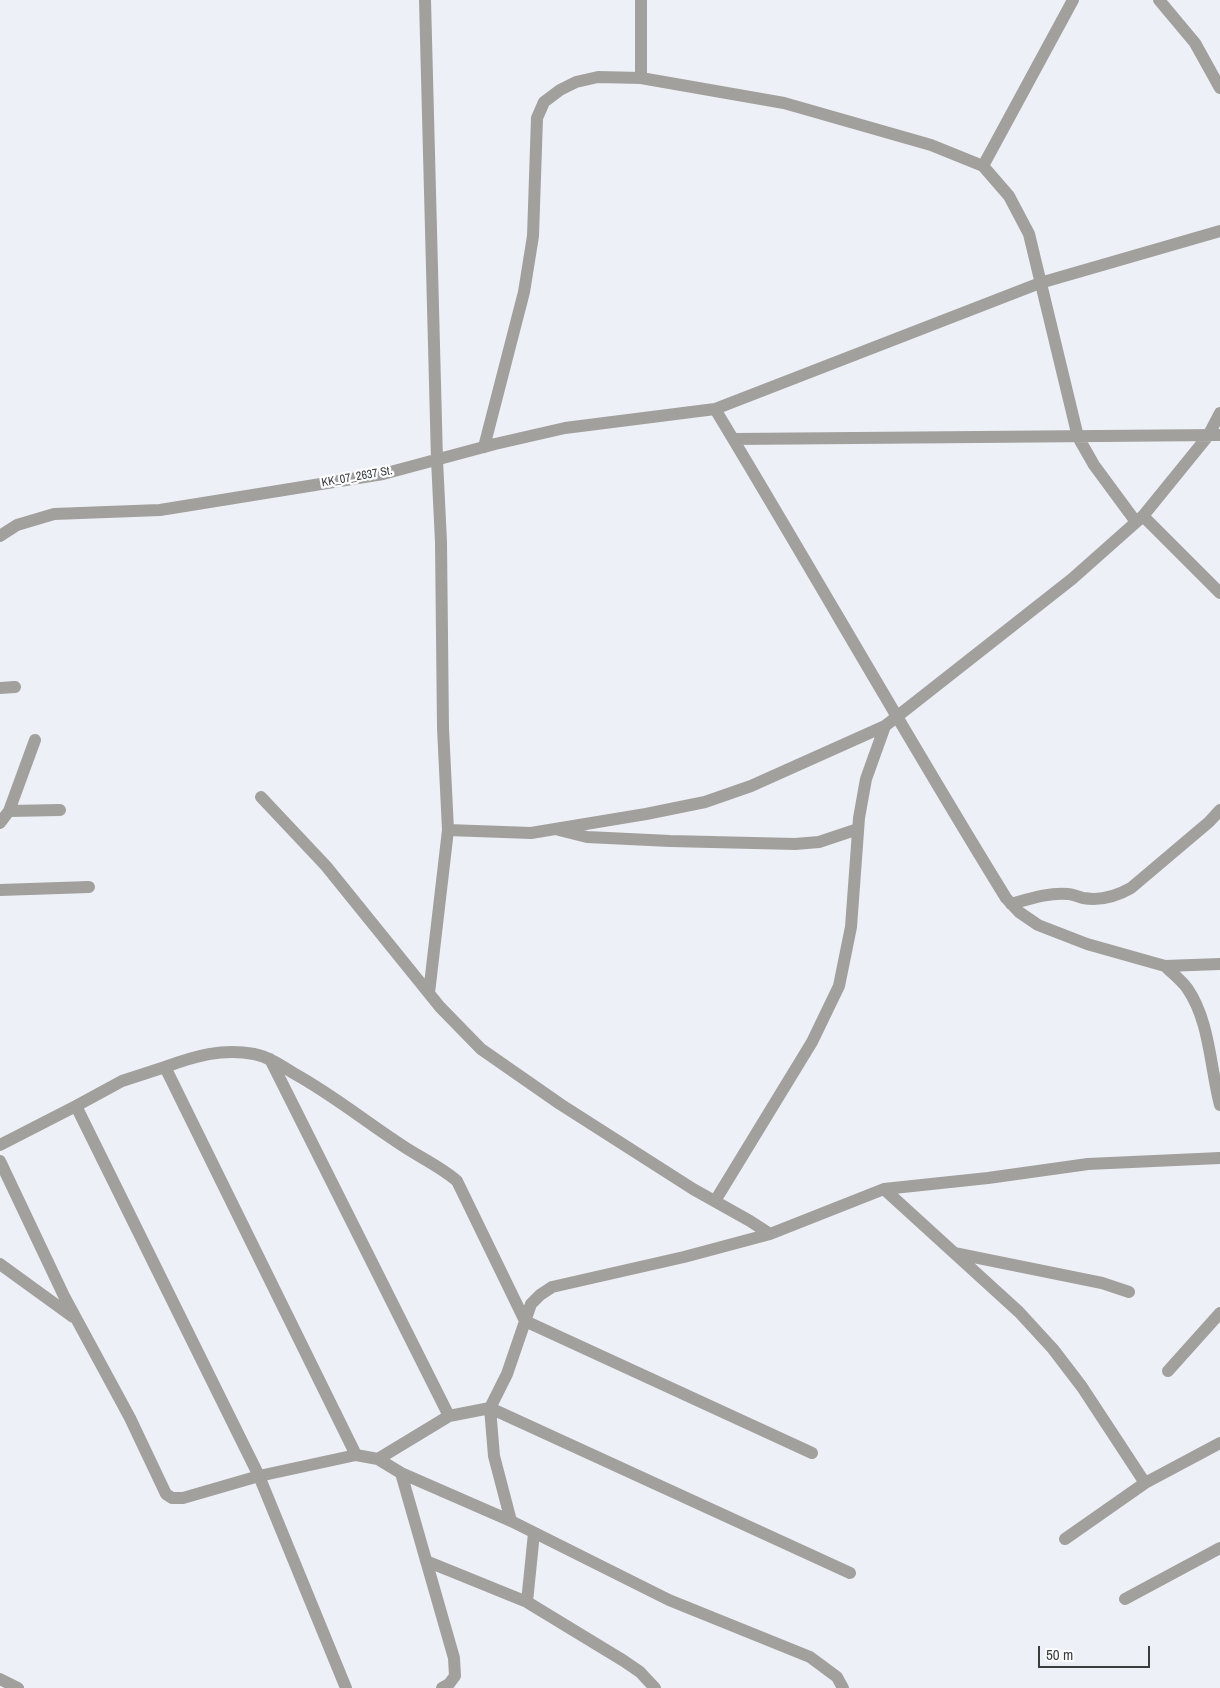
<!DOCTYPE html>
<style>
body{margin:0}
#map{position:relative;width:1220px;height:1688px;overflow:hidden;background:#edf0f7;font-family:"Archivo Narrow",sans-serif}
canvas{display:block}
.scale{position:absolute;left:1038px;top:1646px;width:112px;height:22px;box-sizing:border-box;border:2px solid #3a3c3e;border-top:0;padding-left:6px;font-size:15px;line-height:18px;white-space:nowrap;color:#3a3c3e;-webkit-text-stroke:4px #fdfdff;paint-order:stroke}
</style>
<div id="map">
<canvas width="1220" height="1688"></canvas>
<div class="scale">50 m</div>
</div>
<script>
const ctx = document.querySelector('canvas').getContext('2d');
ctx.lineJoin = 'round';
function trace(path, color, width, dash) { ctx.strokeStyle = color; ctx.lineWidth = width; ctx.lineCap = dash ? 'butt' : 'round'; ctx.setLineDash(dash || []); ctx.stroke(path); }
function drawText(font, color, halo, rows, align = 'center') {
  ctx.font = font + ' "Archivo Narrow",sans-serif'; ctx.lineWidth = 4.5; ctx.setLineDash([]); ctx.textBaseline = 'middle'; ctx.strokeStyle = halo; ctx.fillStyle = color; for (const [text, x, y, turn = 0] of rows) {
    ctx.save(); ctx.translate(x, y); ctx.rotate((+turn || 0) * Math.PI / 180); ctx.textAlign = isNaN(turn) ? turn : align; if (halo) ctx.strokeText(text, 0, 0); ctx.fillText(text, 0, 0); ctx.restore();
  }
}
const minor = new Path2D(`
 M425,0L437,460L441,542L443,728L448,830L429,993
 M641,0V78
 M1159,0L1195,43L1220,88
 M983,166L1073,0
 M715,409C813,571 906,736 1006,898L1019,912L1038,925L1087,944L1165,966L1220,964
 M733,439L1220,435
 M484,447L524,292L533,236L537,118L544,102L560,90L576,82L598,77L641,78L784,103L931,145L983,166L1009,196L1029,234L1078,437L1094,465L1136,522
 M1143,516L1220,593
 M0,536L17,525L54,514L160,510L383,474L495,444L565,428L715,409L1040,283L1220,231
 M0,688L15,687
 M261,797L326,866L440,1007L481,1049L560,1104L693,1189L750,1221L770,1234L884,1189L988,1178L1088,1164L1220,1158
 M9,811L60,810
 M0,823L9,811L35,740
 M448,830L531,833L646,814L705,802L751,786L885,726L1072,579L1143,516L1208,436L1220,413
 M559,830L587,837L670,841L795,844L819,842L858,829
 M0,890L89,887
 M1011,904C1029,899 1050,892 1068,894C1073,894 1078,897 1083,898C1100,901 1117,896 1131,888L1209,822L1220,810
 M1165,966C1172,973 1181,980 1187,988C1210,1021 1210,1067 1220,1105
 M270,1059L449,1416
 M165,1067C195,1056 222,1048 254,1054C269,1057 282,1066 295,1074C333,1095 366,1122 403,1146C421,1158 441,1167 457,1181L525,1321L812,1453
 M0,1145L76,1106
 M0,1161L64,1296L130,1418L166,1494L172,1498H183L259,1476L356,1455L378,1459L401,1473L511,1521L669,1600L810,1657L837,1677L843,1688
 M884,1189L1019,1312L1053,1349L1082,1387L1145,1483
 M715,1201L812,1042L839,986L851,927L859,818L866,779L885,726
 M954,1253L1102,1283L1129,1292
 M0,1264L73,1317
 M1168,1371L1220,1313
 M378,1459L449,1416L490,1408L850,1573
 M401,1473L454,1658L455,1676L449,1684L442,1688
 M511,1521L494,1456L490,1408L507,1374L531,1304L540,1295L552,1287L684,1257L770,1234
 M1065,1539L1145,1483L1220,1443
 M426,1561L527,1602L624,1661L640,1672L655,1688
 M1125,1599L1220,1548
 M527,1602L534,1533
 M0,1679L18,1688
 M346,1688L259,1476L76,1106L122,1081L165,1067L356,1455`);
const streetNames = [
 ["KK_07_2637 St.",357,477,-10]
];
trace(minor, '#a2a09d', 12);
drawText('12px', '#3a3c3e', '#fdfdff', streetNames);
</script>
